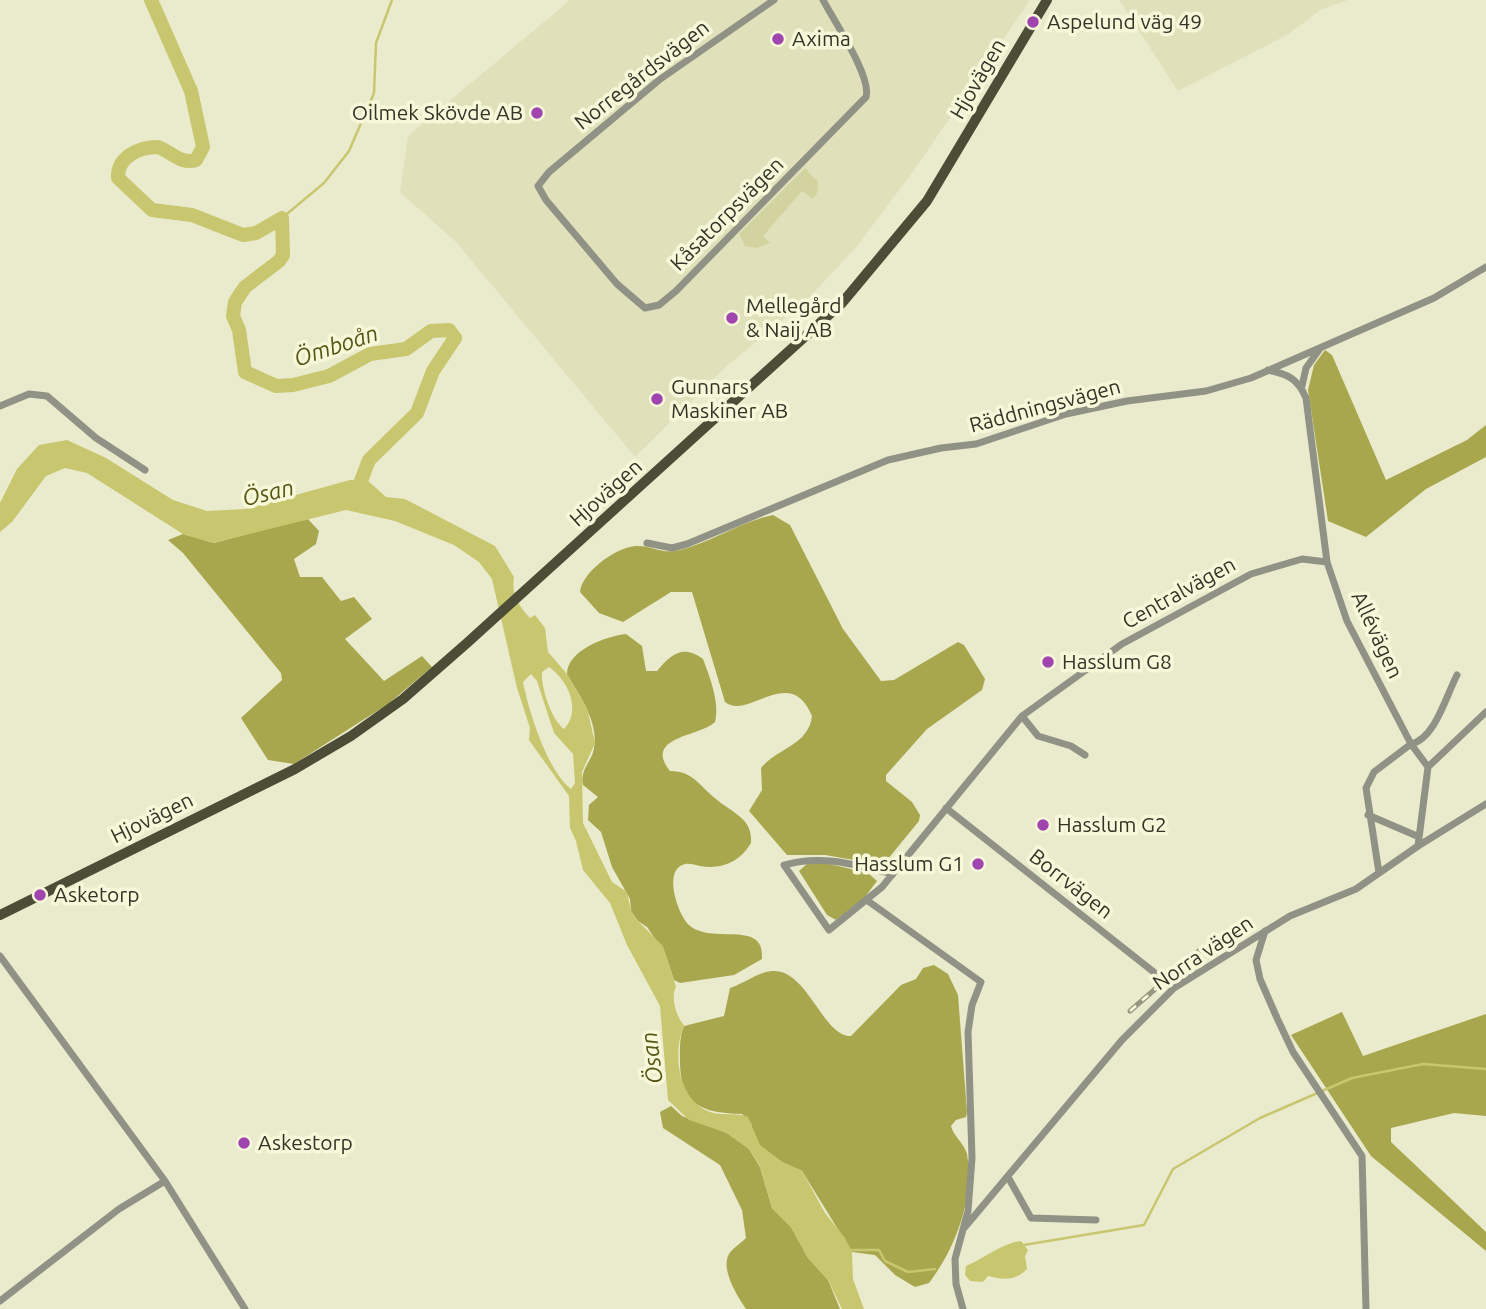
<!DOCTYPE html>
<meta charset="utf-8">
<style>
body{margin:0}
canvas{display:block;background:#eaeacd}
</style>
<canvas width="1486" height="1309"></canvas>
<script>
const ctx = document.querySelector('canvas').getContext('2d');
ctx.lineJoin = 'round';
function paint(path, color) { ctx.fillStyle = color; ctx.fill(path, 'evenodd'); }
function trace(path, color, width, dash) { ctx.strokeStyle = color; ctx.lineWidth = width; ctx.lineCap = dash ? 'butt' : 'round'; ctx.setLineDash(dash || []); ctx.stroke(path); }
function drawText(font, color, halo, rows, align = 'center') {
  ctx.font = font + ' Ubuntu,sans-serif'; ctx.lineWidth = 7; ctx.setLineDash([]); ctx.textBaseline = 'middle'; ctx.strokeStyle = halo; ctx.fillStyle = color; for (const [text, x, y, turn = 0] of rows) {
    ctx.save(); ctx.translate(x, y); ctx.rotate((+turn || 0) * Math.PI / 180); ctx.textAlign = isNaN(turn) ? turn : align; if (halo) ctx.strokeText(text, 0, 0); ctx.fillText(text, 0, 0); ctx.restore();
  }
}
const built = new Path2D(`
 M570,0H1030L915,169L858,245L808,299L727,366L635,457L456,242L400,192L408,136Z
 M1119,0H1348L1322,9L1287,35L1178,91Z`);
const green = new Path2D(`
 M805,168L818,182L817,193L813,199L802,191L763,236L770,243L756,248L745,246L739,234Z`);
const forest = new Path2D(`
 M1325,350L1332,355L1386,480L1467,440L1486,425V457L1426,489L1366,537L1328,521L1308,390L1314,365Z
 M773,515L790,525L843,629L881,681L894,680L958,642L964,645L985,679L982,690L927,729L886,775V781L912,802L920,815L919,821L883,865L825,855H787L749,811L762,790L761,768C777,748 809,745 812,716C790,663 748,721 725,702L692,592H671L623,622L599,613L580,592C582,572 615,548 635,546C656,545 661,557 687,548C716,539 743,521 773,515Z
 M307,518L319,531L316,544L294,559L300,577H322L341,601L354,597L372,619L345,639L384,681L422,656L432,667L388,704L294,764L268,760L241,718L282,680L281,673L183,553L168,540L183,534L214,543Z
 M626,634L642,646L646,671H657C671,654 683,644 703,659C710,677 720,704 715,722C700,737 643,736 670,771C694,771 699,786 716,799C732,813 753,818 751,843C740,862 721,870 700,866C695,865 690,863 685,864C664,869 676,905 683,917C700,952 766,914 762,959L734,975L680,983L674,980L665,953L647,927L638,921L631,911L630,899L612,867L601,832L588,820L589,805L598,797L583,785C580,768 592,762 594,748C599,722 579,695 567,674C567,650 607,636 626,634Z
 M825,863L868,873L877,881L865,897L836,920L827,915L799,871L807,864Z
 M934,965L948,974L958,995L967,1112L966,1117L956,1120L951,1126C954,1137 964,1143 967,1154C975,1198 955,1249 929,1283L915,1287L895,1275L875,1255L852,1252L802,1171L782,1162L759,1145L753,1135L751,1123L742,1114C704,1113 681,1106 680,1064C680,1051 679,1037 684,1026L724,1016L730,988C743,984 758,972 772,971C807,968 823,1037 851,1036L901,985L916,979L923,968Z
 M1342,1012L1363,1056L1486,1014V1116L1454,1113L1391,1128V1142L1486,1232V1251L1371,1156L1291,1035Z
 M671,1106L682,1116L727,1133L749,1149L760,1167L772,1208L791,1227L808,1258L828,1280L840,1309H746C738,1297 720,1269 729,1254C733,1248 741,1243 746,1238L742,1210L720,1165L663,1128L660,1112Z`);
const water = new Path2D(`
 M67,440L106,458L173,500L207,511L245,509L350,480H367L386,497L405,499L495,546L514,577C511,594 519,606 530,618L535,615L545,628L548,652L567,674L587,708L595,743L582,772L583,823L612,882L627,892L631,911L638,921L663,946L676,987C670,997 677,1018 684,1025C672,1054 678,1100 710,1112C722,1116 736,1112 748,1117L760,1145L782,1162L802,1171L825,1213L845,1238L852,1252L853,1279L864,1309H842L828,1280L808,1258L791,1227L772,1208L760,1166L749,1149L727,1133L689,1120L668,1100L660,1006L627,945L610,903L583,870L576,841L570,828L569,796L529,740L530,728L517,688L492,579L479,562L454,545L395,521L346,510L213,543L183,534L87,473L65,468L46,476L12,522L0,532V503L17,469L39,445ZM549,667C568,680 582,711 564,729C551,719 541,688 542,672ZM531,674L537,681L554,733L573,754L575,783L571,789C547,770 529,712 523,682Z
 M1021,1241L1028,1250L1025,1256L1027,1269C1015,1281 1004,1280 988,1276L983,1282L970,1281L965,1275L966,1266C985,1258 1002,1243 1021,1241Z`);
const stream = new Path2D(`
 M282,218L324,183L349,151L374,93L376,43L392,0
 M1024,1245L1144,1225L1173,1169L1260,1118L1352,1078L1423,1064L1486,1069
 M847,1250H879L885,1261L908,1272L935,1269`);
const river = new Path2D(`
 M151,0L191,91L203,147L196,160C181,165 172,152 158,147C139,147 117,157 118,178L152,210L192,215L243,235L256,233L282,218L283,255L279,261L245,287L235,302L233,316L239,330L245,372L276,386L293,385L329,376L370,354L406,349L431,331L449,330L455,338L433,371L417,413L369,460L356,494`);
const minor = new Path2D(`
 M774,0L659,80L549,172L538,186L546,200L617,284L645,308L659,305L676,291L866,97C872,77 834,21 823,0
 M1268,370C1288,374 1298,379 1306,398L1327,562L1347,621L1411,744L1374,772L1366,788L1379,873
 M1302,386L1306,368L1319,350
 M0,406L29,394L47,396L96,438L145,470
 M647,543L672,548L687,544L888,460L941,448L976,444L1066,414L1127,401L1206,391L1251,378L1434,298L1486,267
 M1022,716L1038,736L1071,746L1085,755
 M1428,767L1486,712
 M946,808L1174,988
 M1368,815L1417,836
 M1418,846L1428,767L1411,744C1435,739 1446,696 1457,675
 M893,874C856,865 822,854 784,865L829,930L882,887L1022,716L1122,644L1251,574L1302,559L1327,562
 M868,901L981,982L972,1005L968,1032L972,1158L968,1211L955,1259L956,1284L963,1309
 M1265,931L1256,960L1260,979L1277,1018L1293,1052L1362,1156L1366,1309
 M0,956L165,1181L245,1309
 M1008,1177L1031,1218L1096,1220
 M965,1227L1122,1040L1174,988L1290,916L1356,889L1418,846L1486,804
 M0,1301L119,1209L165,1181`);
const primary = new Path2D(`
 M0,915L295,769L351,736L403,699L467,643L842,303L927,201L1047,0`);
const rail = new Path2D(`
 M1130,1011L1200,950`);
const markers = [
 [1033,22,7,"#a045b0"],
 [778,39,7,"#a045b0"],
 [537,113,7,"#a045b0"],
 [732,318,7,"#a045b0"],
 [657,399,7,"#a045b0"],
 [1048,662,7,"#a045b0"],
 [1043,825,7,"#a045b0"],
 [978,864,7,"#a045b0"],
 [40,895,7,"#a045b0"],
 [244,1143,7,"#a045b0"]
];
const poiNames = [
 ["Aspelund väg 49",1047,22],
 ["Axima",792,39],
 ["Oilmek Skövde AB",523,113,"right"],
 ["Mellegård",746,306],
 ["& Naij AB",746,330],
 ["Gunnars",671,387],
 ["Maskiner AB",671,411],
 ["Hasslum G8",1062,662],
 ["Hasslum G2",1057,825],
 ["Hasslum G1",964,864,"right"],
 ["Asketorp",54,895],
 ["Askestorp",258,1143]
];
const streetNames = [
 ["Norregårdsvägen",642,75,-38],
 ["Hjovägen",978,79,-60],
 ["Kåsatorpsvägen",727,214,-45],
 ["Räddningsvägen",1045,406,-15],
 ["Hjovägen",606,493,-42],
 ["Centralvägen",1179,593,-29],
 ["Allévägen",1377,635,65],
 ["Hjovägen",152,818,-26],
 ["Borrvägen",1071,884,38],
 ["Norra vägen",1203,953,-34]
];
const waterNames = [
 ["Ömboån",336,346,-18],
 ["Ösan",268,493,-13],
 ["Ösan",652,1058,-97]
];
paint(built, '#e0e1bb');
paint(green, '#d2d39f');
paint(forest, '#a8a74e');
paint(water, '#c8c76f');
trace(stream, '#c8c76f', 2.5);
trace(river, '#c8c76f', 14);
trace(minor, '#919286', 7);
trace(primary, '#4c4c37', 10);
trace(rail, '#969681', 5);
trace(rail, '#f7f8da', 2.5, [8]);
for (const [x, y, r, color] of markers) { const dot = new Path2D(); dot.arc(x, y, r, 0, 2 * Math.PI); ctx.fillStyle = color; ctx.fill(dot); trace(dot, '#f7f8da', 2.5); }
drawText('21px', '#333327', '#f7f8da', poiNames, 'left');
drawText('21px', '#333327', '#f7f8da', streetNames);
drawText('italic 23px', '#575513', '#f7f8da', waterNames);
</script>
